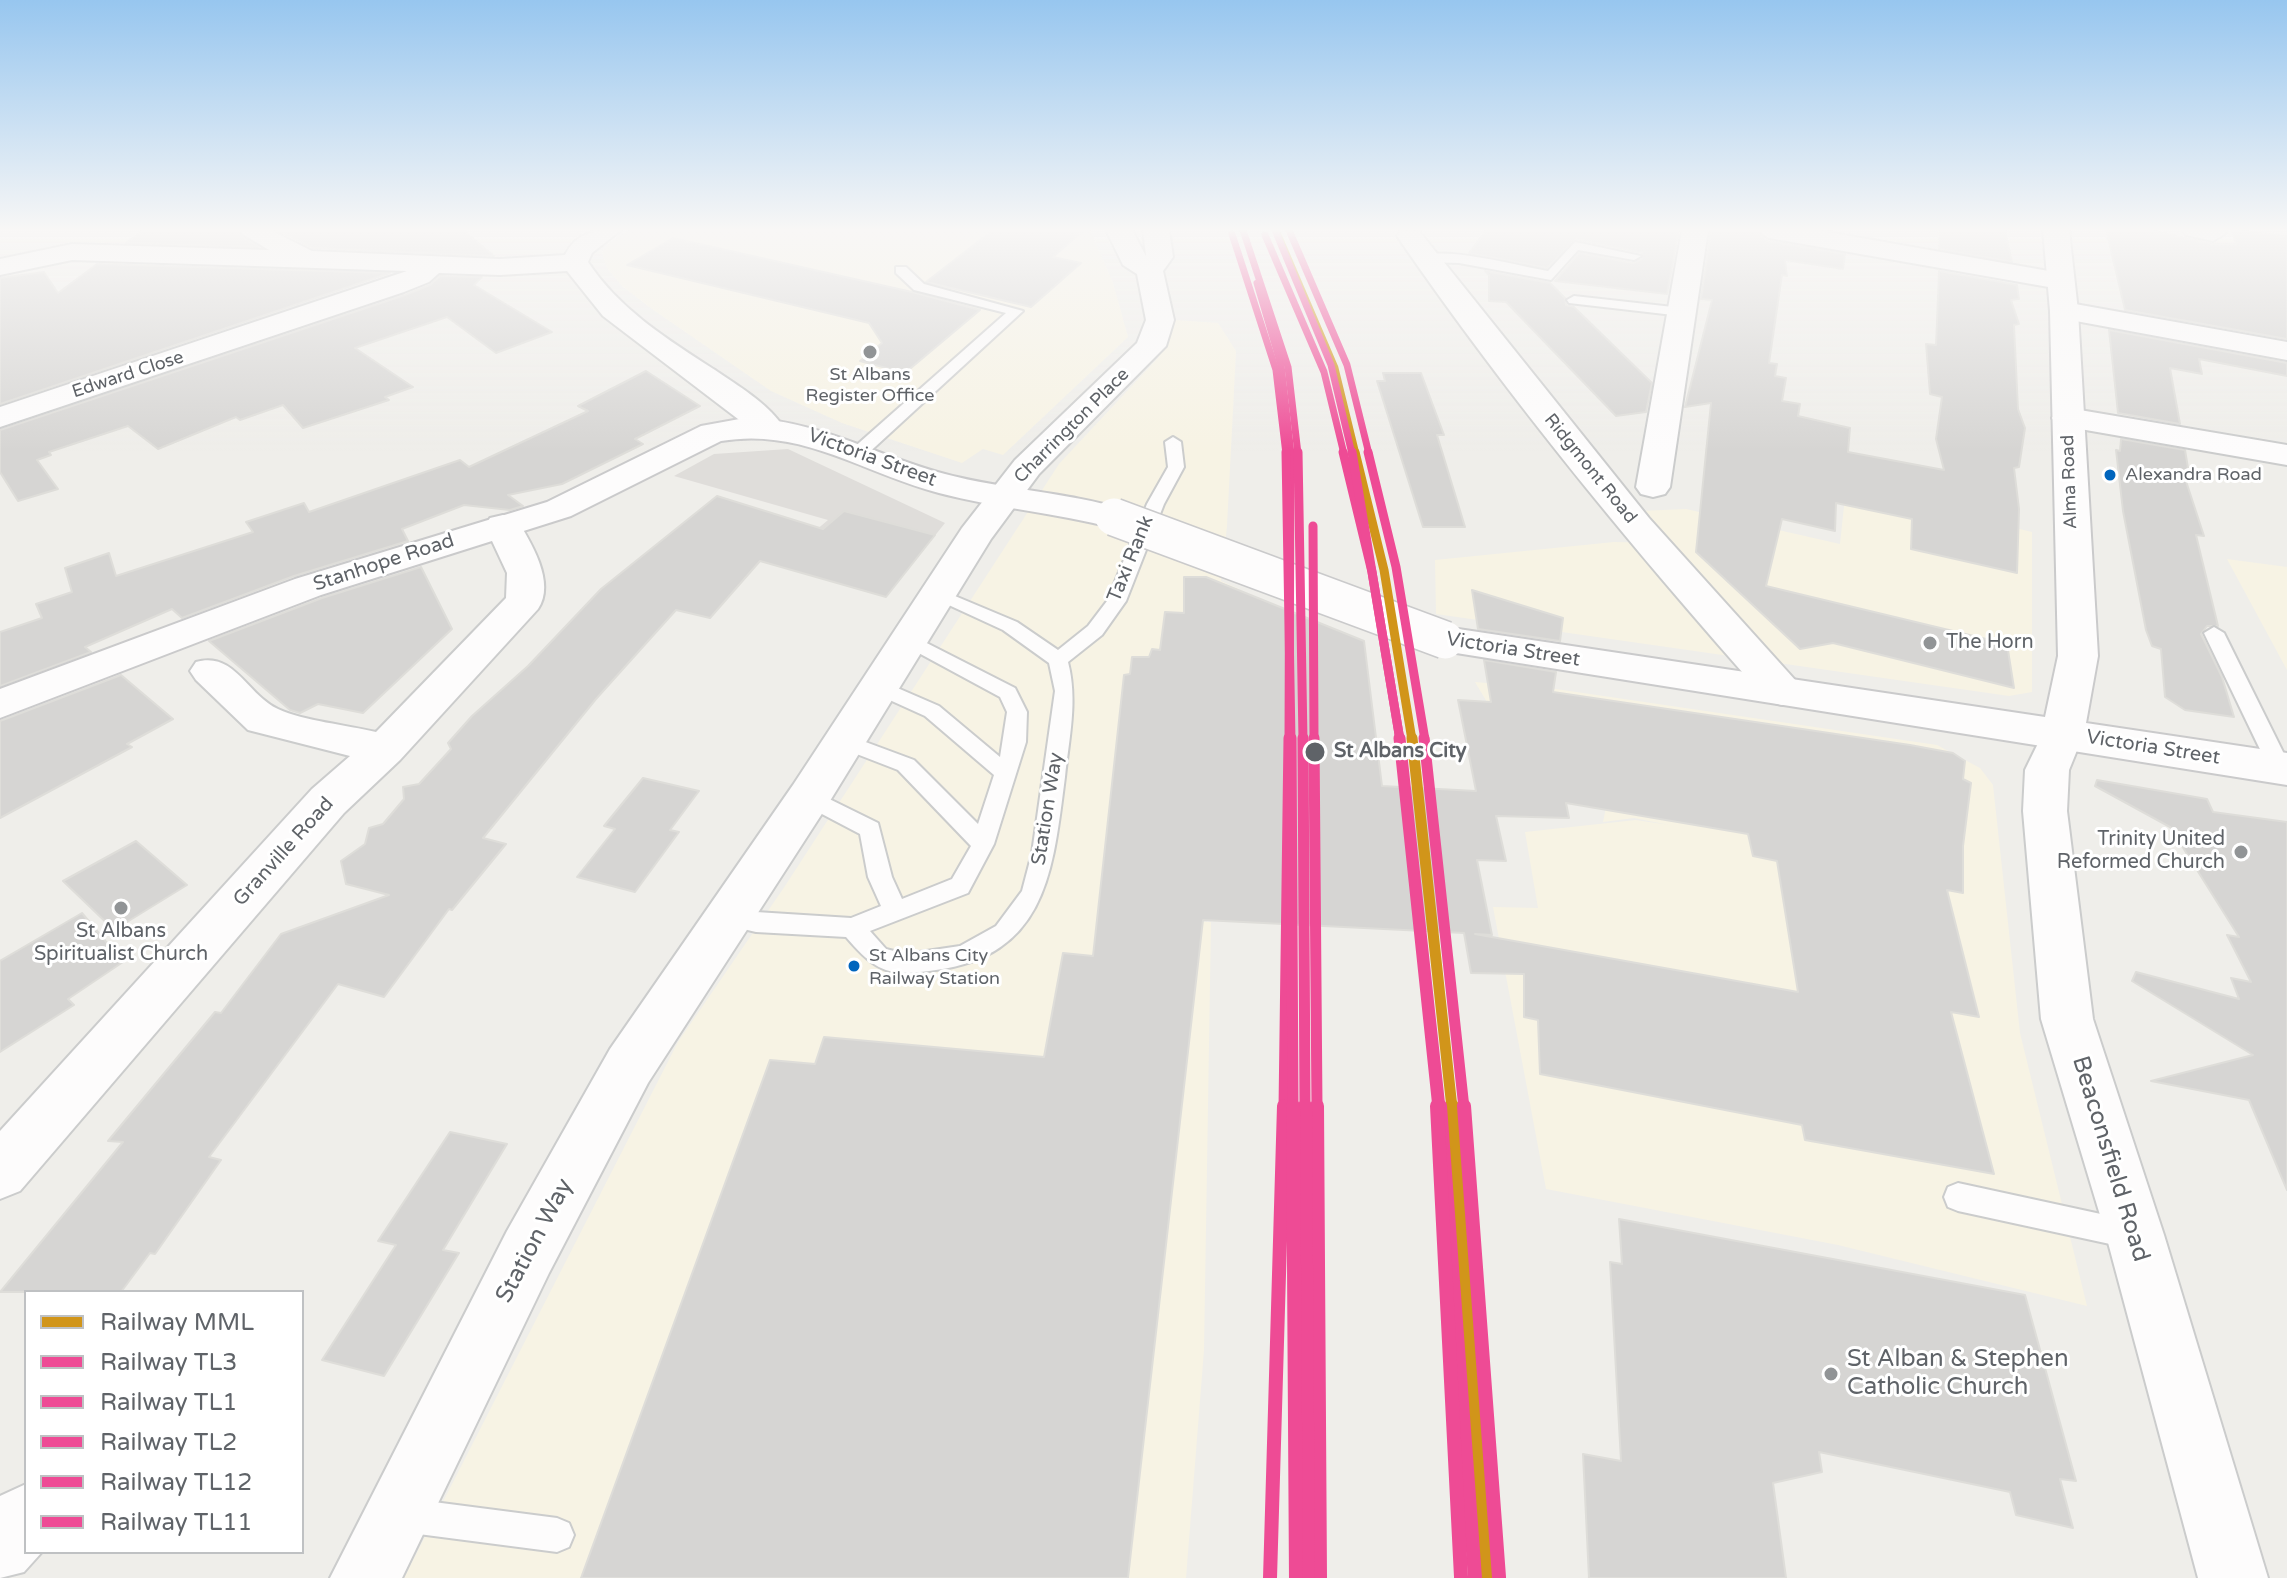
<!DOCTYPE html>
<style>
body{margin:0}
#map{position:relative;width:2287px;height:1578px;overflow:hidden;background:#efeeea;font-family:"Varela Round",sans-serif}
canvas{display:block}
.legend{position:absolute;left:24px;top:1290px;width:280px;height:264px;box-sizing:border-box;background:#fff;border:2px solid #bfc1c3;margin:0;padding:10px 14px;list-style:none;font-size:24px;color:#5f6368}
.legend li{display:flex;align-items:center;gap:16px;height:40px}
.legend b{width:40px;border:2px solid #bfc1c3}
</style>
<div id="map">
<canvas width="2287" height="1578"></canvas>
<ul class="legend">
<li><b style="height:10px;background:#d1951a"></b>Railway MML</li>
<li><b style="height:10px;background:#ee4b95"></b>Railway TL3</li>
<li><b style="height:10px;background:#ee4b95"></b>Railway TL1</li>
<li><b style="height:10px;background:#ee4b95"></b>Railway TL2</li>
<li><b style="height:10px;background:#ee4b95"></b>Railway TL12</li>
<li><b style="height:10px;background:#ee4b95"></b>Railway TL11</li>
</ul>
</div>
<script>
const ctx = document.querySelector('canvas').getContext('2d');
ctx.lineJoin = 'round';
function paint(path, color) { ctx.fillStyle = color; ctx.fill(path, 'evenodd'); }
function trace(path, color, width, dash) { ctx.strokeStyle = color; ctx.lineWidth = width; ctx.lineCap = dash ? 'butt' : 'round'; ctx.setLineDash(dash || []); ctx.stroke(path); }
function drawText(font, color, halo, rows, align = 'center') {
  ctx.font = font + ' "Varela Round",sans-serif'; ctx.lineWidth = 6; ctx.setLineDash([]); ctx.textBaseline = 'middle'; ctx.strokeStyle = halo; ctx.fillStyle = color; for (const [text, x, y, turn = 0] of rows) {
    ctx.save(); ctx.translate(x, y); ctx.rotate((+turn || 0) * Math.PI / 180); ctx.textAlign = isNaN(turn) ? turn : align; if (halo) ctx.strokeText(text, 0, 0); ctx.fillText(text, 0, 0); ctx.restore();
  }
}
const commercial = new Path2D(`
 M629,230H1090L1113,283L1128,337L1003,455L983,449L962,463L842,423L771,391L652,309L622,286L607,268L602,252L609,243Z
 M1175,320L1218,323L1236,351L1227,526L1221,581L1239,589L1230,846L1193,921L1211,922L1204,1350L1186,1578H404L678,1042L785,886L1059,464L1158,358Z
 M1846,487L2032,532V692L2009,696L1436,614L1435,560L1614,542L1663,543L1640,511L1686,509L1840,544Z
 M2227,559L2287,567V670Z
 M1475,682L1556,689L1937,745L1980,768L1993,785L2020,1033L2087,1306L1838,1245L1546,1189L1493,907L1538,908L1525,832L1636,820L1669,825L1634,818L1603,822L1617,754L1490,707Z`);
const industrial = new Path2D(`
 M788,449L945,523L886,597L777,563L828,520L674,476L714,454Z`);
const building = new Path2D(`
 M143,230H233L258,247L126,243Z
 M277,230H463L494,256L313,248Z
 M993,230H1084L1053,257L1081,263L1031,307L926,282Z
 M1486,230H1679L1667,294L1555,281L1579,253L1633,263L1642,259V253L1576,239L1547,268L1469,253Z
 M1711,230H1753L1768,241L1845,254L1843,269L1785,260L1787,276L1782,275L1769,363L1777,364L1775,376L1786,378L1782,401L1800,404L1798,416L1850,428L1848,452L1944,470L1936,439L1942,397L1930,394L1926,344L1936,345L1939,271L2017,285L2019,299L2011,300L2019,324L2014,325L2018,409L2025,428L2019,467L2014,468L2019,509L2017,573L1911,549L1912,519L1836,503L1835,531L1782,519L1766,586L2007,644L2014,688L1833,643L1800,649L1696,552L1711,403L1685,407L1712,300L1701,299Z
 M1940,230H2005L2012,262L1939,249Z
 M2106,230H2149L2212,244H2236L2232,230L2287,236V339L2125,310Z
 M673,238L912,292L980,310L905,373L860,361L882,343L869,323L627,265Z
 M97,264L390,273L0,404V278L44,272L58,293Z
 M1485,271L1550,283L1565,298L1566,305L1574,307L1652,383L1646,412L1616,416L1506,302L1489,301V275Z
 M440,276L482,277L474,285L552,332L496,353L447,317L355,348L413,387L385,397L389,400L303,428L283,405L240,420L236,417L158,449L128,426L49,452L51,455L37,460L58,489L18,501L0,472V430L405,295L430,285Z
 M2109,330L2287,363V376L2199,359L2202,374L2170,368L2180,424L2118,413Z
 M646,371L700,406L635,439L643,444L562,484L508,495L523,506L510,510L464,505L402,529L408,541L294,576L182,618L172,609L85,647L91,652L0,686V632L42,618L36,604L72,592L65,568L109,553L116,576L253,532L246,522L304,503L309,512L460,460L469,467L588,411L578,406Z
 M1383,373H1421L1444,435H1437L1465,527H1423L1377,381H1385Z
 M2121,439L2185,450L2190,480L2185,478L2204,536L2196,535L2218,626H2207L2201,634L2222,677L2234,717L2185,710L2165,697L2161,649L2152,646L2146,630L2123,511L2116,450L2120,451Z
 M717,496L823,529L844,511L935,535L886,597L760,561L710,618L676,610L596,699L483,838L506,844L452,910L449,909L384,997L338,984L209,1157L221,1160L155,1254L150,1253L121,1292H0L123,1142L108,1141L215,1012L221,1013L281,934L389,895L346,884L341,861L365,844L369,828L383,824L404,799L403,787L419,784L451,749L448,743L472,716L528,666L601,589Z
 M421,567L452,629L363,713L318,704L300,713L290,710L209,641L322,598Z
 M1184,577H1206L1364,641L1382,786L1476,791L1458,700L1491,702L1484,660L1556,672L1553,692L1910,745L1953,753L1965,761L1963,779L1971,783L1963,846V893L1947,890L1979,1017L1951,1012L1994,1174L1805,1140L1802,1125L1540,1074L1538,1020L1524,1017V974L1471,973L1464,933L1203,920L1128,1578H581L770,1060L815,1064L824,1037L1044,1057L1063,953L1093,956L1124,675L1130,674L1132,657H1149L1152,649L1160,650L1165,612L1184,613ZM1566,803L1748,834L1753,856L1777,861L1798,992L1475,934L1492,935L1477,860L1506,861L1496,816L1569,818Z
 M1472,590L1563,618L1560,641L1478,629Z
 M121,675L173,719L127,744L132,747L0,818V721Z
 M643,778L699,791L670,830L679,832L635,892L577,877L615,829L604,826Z
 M2097,780L2207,799L2213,812L2287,822V1190L2249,1100L2151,1081L2253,1055L2132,981L2136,972L2239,999L2231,978L2251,982L2227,935L2239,937L2170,827L2095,786Z
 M136,841L187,885L114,930L63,881Z
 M82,913L123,962L68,999L74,1005L0,1052V961Z
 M450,1132L507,1144L443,1250L459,1253L384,1376L322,1360L396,1245L378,1241Z
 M1619,1219L2025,1295L2076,1481L2060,1479L2073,1528L2016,1515L2010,1492L1819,1452L1822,1472L1773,1483L1786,1578H1589L1583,1454L1621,1461L1610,1262L1622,1264Z`);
const lane = new Path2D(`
 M1575,242L1641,256L1634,260L1578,250L1551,280L1459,263L1426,262L1419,258C1439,244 1522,267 1548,271Z
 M896,267H906L924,284L1023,311L863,458H851V450L1006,313L914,290L896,273Z
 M1574,296L1682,308L1689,312L1682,316L1569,303L1567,300Z
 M1173,437L1181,442L1184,467L1164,504L1126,601L1102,635L1068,662C1078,701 1069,738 1065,777C1053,870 1047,955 936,970C889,977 877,973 846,937L756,932L718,923L715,916L718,909L727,906L756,912L851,918L881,906L868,877L860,834L801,803L798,797L801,791L809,789L878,823L892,877L902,899L952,879L971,846L898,770L836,746L833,741L844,734L914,760L978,824L994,775L925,716L872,692L869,687L879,680L939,706L1000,757L1007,712L1000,697L902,644L899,640L909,634L1015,688L1027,712L1026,742L994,844L968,893L870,931L886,949L906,954L960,946L996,926L1022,891L1032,853L1055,691L1049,663L1003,630L927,595L936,589L943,591L1017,622L1058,650L1088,626L1107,601L1147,504L1168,467L1165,442Z
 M2214,627L2224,633L2287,760V774H2272L2269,768L2204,633Z
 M1958,1183L2133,1221L2143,1225L2148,1235L2143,1245L2133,1249L1958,1211L1948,1207L1944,1197L1948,1187Z
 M403,1498L557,1518L569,1523L574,1535L569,1547L557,1552L403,1532L391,1527L386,1515L391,1503Z`);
const street = new Path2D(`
 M236,230H270L312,251L500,259L565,255C577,231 597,230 621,230L592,253L588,262C620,310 667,339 715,370C738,386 766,402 782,425L777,432L766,435L755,432L603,316L567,271L500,275L439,273L429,282L404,292L0,427V407L407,271L72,260L0,275V259L72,244L269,250Z
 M1106,230H1132L1146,256L1143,230H1169L1173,257L1163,271L1174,320L1166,346L1039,474L991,539L825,809L648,1083L549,1273L402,1578H330L507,1231L610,1049L793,785L962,528L1015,460L1137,343L1146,320L1137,274L1123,265Z
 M1682,230H1708L1670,487L1665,494L1653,497L1641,494L1636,487Z
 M1756,230H1816L2060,273L2070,275L2074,281L2070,287L2060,289L1769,238Z
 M2182,230H2226V233L2213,241L2186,235Z
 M1401,231H1419L1649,518L1796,681L1802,691L1796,701L1782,705L1768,701C1636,553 1509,399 1397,236Z
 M2064,302L2287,342V360L2054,317L2050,311L2054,305Z
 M2068,408L2287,445V465L2057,425L2052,418L2057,411Z
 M503,515L516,518C531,542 556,583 538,609L400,760L344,813L20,1191L0,1199V1131L312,789L350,756L248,730L196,680L190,671L196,662C235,651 247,695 278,709C304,721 347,725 376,732L506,598L507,573L485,526L490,518Z
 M2063,718L2078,723L2084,733L2069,770L2067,811L2093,1019L2164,1235L2268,1578H2198L2106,1235L2041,1019L2023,811L2025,770L2048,723Z
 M26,1484V1552H42L24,1572L0,1578V1496Z`);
const secondary = new Path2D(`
 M2043,230H2069L2078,311L2098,656L2086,723L2287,753V785L1431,649L1425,640L1431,631L1445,627L2045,717L2058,656L2050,311Z
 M745,418C819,420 876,456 945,474C1005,490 1067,492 1126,510L1132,517L1126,524L1114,528C1056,513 996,508 939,493C863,473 802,427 721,441L571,516L321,595L0,718V689L295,579L547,502L701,426Z`);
const secondaryBridge = new Path2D(`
 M1114,517L1445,640`);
const rail1Far3 = new Path2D(`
 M1276,230L1335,368L1356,454`);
const rail1Far2 = new Path2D(`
 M1355,452L1384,570L1412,740`);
const rail1Far1 = new Path2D(`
 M1412,738L1452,1108`);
const rail1 = new Path2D(`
 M1452,1106L1487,1578`);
const rail2Far3 = new Path2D(`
 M1265,235L1324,372L1344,454`);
const rail2Far2 = new Path2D(`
 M1343,452L1372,572L1400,740`);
const rail2Far1 = new Path2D(`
 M1400,738L1440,1108`);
const rail2 = new Path2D(`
 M1440,1106L1475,1578`);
const rail3Far3 = new Path2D(`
 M1289,230L1347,365L1369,454
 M1257,283L1281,365L1291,454`);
const rail3Far2 = new Path2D(`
 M1368,452L1396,567L1425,740
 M1289,740L1290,452`);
const rail3Far1 = new Path2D(`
 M1424,738L1464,1108
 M1284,1108L1289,738`);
const rail3 = new Path2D(`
 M1464,1106L1499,1577
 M1270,1578L1284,1106`);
const rail4Far3 = new Path2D(`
 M1275,230L1331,365L1352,454`);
const rail4Far2 = new Path2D(`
 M1352,452L1400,740
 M1313,526L1314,740`);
const rail4Far1 = new Path2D(`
 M1314,738L1317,1108
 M1399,738L1438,1108`);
const rail4 = new Path2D(`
 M1317,1106L1320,1578
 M1437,1106L1461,1577`);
const rail5Far3 = new Path2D(`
 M1243,230L1288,367L1298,454`);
const rail5Far2 = new Path2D(`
 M1298,452L1303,740`);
const rail5Far1 = new Path2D(`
 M1303,738L1305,1108`);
const rail5 = new Path2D(`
 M1305,1106L1308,1578`);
const rail6Far3 = new Path2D(`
 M1232,234L1276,370L1286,454`);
const rail6Far2 = new Path2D(`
 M1286,452L1291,740`);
const rail6Far1 = new Path2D(`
 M1291,738L1293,1108`);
const rail6 = new Path2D(`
 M1293,1106L1296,1578`);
const markers = [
 [870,352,8,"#919496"],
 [2110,475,7,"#0065bd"],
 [1930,643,8,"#919496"],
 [1315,752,11,"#5f6368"],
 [2241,852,8,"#919496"],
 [121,908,8,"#919496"],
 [854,966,7,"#0065bd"],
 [1831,1374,8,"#919496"]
];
const farStreetnames = [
 ["Edward Close",128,375,-18],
 ["Charrington Place",1072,426,-45],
 ["Ridgmont Road",1590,469,51],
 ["Alma Road",2070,482,-92]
];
const farPoinames = [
 ["St Albans",870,375],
 ["Register Office",870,396]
];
const busNames = [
 ["Alexandra Road",2125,475],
 ["St Albans City",869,956],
 ["Railway Station",869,979]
];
const streetNames = [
 ["Victoria Street",872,458,20],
 ["Taxi Rank",1131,559,-68],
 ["Stanhope Road",384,563,-18],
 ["Victoria Street",1513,650,9],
 ["Victoria Street",2153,748,9],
 ["Station Way",1048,809,-81],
 ["Granville Road",284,852,-48]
];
const poiNames = [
 ["The Horn",1946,643],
 ["Trinity United",2225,840,"right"],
 ["Reformed Church",2225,863,"right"],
 ["St Albans",121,932,"center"],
 ["Spiritualist Church",121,955,"center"]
];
const stopNames = [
 ["St Albans City",1334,752]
];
const nearStreetnames = [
 ["Beaconsfield Road",2110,1159,73],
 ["Station Way",535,1241,-62]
];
const nearPoinames = [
 ["St Alban & Stephen",1847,1360],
 ["Catholic Church",1847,1388]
];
paint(commercial, '#f7f3e4');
paint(industrial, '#dfddda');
paint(building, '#d6d5d3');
trace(building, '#deddd9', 2);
trace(lane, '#cbcccc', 4);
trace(street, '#cbcccc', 4);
trace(secondary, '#cacacb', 4);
paint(lane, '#fdfcfc');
paint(street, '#fdfcfc');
paint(secondary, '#fdfcfc');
trace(secondaryBridge, '#cacacb', 40, []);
trace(secondaryBridge, '#fdfcfc', 37);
trace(rail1Far3, '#d1951a', 7);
trace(rail1Far2, '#d1951a', 9);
trace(rail1Far1, '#d1951a', 11);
trace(rail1, '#d1951a', 14);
trace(rail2Far3, '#ee4b95', 7);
trace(rail2Far2, '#ee4b95', 9);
trace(rail2Far1, '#ee4b95', 11);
trace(rail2, '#ee4b95', 14);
trace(rail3Far3, '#ee4b95', 7);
trace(rail3Far2, '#ee4b95', 9);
trace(rail3Far1, '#ee4b95', 11);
trace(rail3, '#ee4b95', 14);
trace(rail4Far3, '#ee4b95', 7);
trace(rail4Far2, '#ee4b95', 9);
trace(rail4Far1, '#ee4b95', 11);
trace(rail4, '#ee4b95', 14);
trace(rail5Far3, '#ee4b95', 7);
trace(rail5Far2, '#ee4b95', 9);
trace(rail5Far1, '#ee4b95', 11);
trace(rail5, '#ee4b95', 14);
trace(rail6Far3, '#ee4b95', 7);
trace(rail6Far2, '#ee4b95', 9);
trace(rail6Far1, '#ee4b95', 11);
trace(rail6, '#ee4b95', 14);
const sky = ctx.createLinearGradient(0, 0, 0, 451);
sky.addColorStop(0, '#97c6ef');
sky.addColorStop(0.51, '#f8f7f6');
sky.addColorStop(1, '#f8f7f600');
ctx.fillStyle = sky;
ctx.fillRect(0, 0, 2287, 451);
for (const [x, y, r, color] of markers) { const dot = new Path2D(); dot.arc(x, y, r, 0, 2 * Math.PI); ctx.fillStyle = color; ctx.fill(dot); trace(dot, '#fff', 3); }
drawText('18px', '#5f6368', '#fff', farStreetnames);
drawText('18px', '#5f6368', '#fff', farPoinames);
drawText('18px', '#5f6368', '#fff', busNames, 'left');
drawText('20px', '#5f6368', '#fff', streetNames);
drawText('20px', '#5f6368', '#fff', poiNames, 'left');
drawText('bold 20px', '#5f6368', '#fff', stopNames, 'left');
drawText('24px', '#5f6368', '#fff', nearStreetnames);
drawText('24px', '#5f6368', '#fff', nearPoinames, 'left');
</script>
